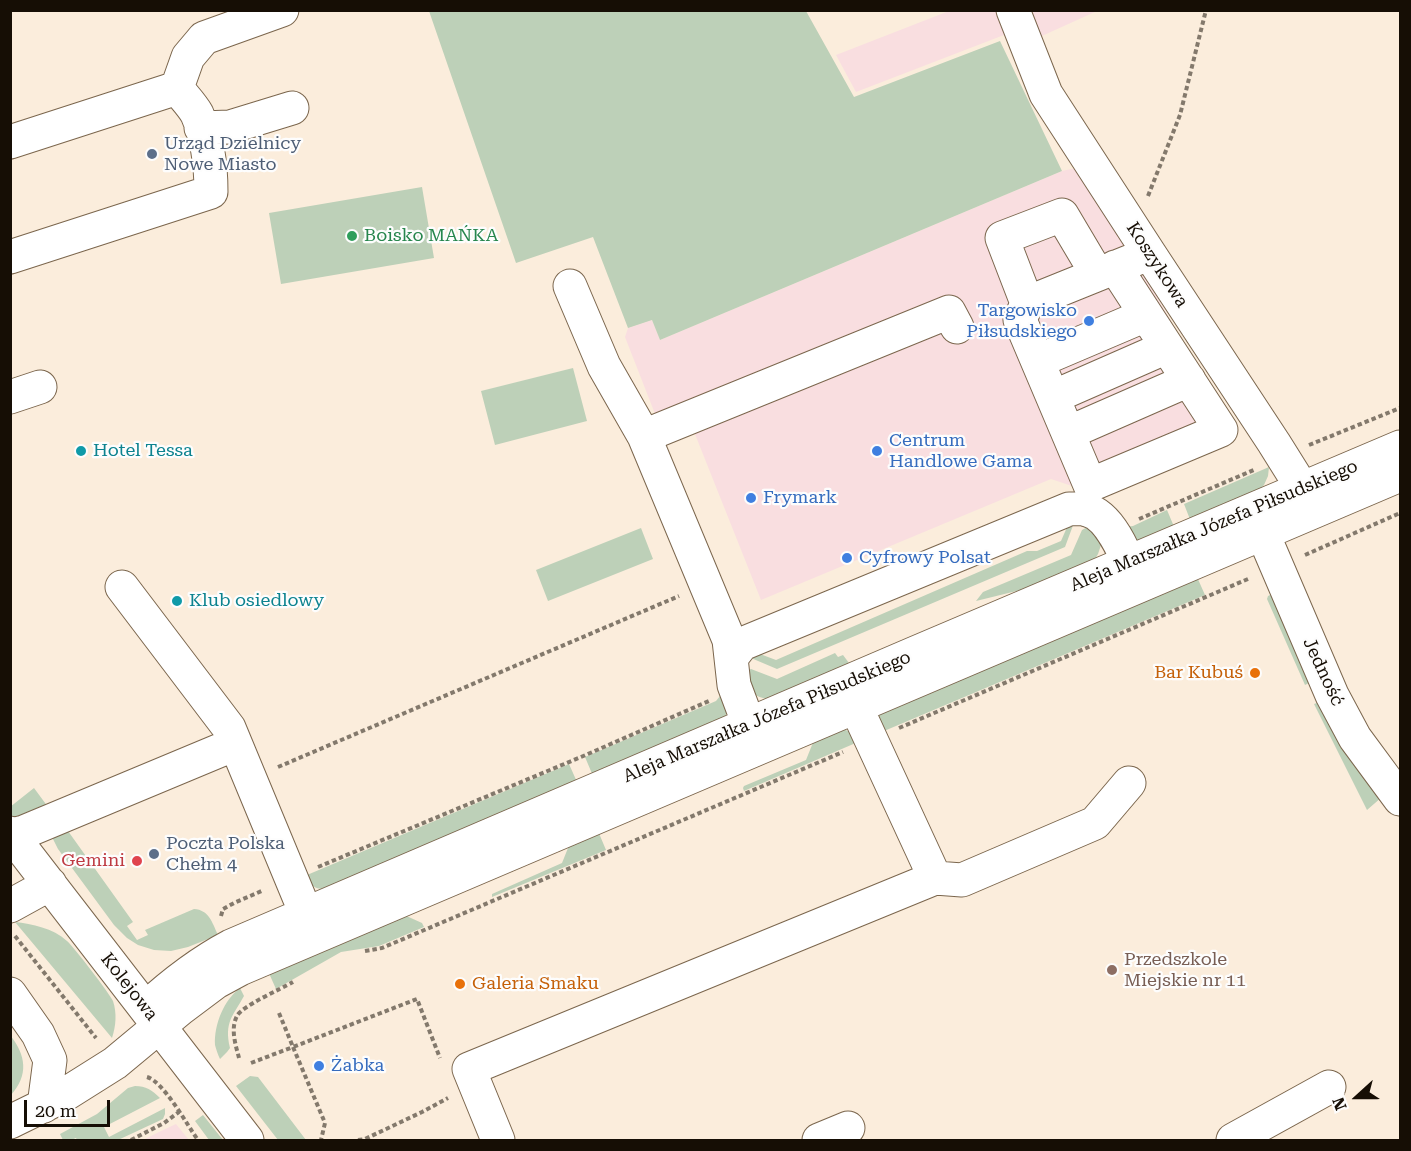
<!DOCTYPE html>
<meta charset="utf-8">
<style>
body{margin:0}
#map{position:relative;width:1411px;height:1151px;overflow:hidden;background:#fbeddc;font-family:"Roboto Serif",serif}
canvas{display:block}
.frame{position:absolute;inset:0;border:12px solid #160e05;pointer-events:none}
.north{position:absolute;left:1327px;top:1067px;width:60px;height:60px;-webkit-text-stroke:4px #fdfdfd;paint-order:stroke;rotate:249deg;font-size:16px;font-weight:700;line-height:24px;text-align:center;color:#160e05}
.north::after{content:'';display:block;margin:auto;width:21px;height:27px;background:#160e05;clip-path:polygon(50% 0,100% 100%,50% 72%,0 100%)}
.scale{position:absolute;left:24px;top:1100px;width:86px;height:27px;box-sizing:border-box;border:3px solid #160e05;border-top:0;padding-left:8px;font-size:18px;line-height:21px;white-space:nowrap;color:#160e05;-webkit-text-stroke:4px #fdfdfd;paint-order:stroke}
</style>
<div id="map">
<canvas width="1411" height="1151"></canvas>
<div class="frame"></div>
<div class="north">N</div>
<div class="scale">20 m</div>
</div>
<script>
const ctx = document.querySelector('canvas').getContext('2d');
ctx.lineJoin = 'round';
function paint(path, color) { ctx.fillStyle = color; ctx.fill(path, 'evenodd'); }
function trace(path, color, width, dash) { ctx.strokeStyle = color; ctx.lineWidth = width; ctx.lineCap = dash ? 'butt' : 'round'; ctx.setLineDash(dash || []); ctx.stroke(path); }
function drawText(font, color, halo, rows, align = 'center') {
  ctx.font = font + ' "Roboto Serif",serif'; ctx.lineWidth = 4.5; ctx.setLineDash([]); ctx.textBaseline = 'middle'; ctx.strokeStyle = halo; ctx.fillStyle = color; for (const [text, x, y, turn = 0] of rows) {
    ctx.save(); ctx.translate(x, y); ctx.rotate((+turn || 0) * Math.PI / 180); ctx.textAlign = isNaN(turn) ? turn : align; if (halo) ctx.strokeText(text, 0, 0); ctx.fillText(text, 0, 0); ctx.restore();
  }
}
const commercial = new Path2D(`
 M949,11H1097L1011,50L1004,35L856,92L836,55Z
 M1081,167L1234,429L1087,491L1051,479L761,600L685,409L657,419L625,337L628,328L652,320L660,340L1062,171Z
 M176,1124L189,1140H143L161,1131Z`);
const green = new Path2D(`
 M429,11H806L854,97L1000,41L1062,171L660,340L652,320L628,328L593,237L516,263Z
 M422,187L434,258L281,284L269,213Z
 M573,368L587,421L495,445L481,391Z
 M1269,467L1268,476L1264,485L1254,495L1191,522L1184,504Z
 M1167,510L1175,529L1138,542L1125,527L1133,526Z
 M1075,520L1065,547L777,669L751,658L760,654L776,660L1027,551H1037L1061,541L1068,525Z
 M1091,525L1099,536L1101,545L1098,554L1092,564L1049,583L976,601L983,592L1071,555L1082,530Z
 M641,528L653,559L548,601L536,570Z
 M1197,577L1205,595L877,734L876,716Z
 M1274,593L1311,682L1305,685L1267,599L1268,596Z
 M835,653L838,657L843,655L849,663L767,699C750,696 750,687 743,673L751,669L777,679Z
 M724,691L728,709L725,717L593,776L585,757L716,701Z
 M1320,702L1382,797L1367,810L1314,704Z
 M840,729C850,730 853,734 858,742L744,791L743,788L744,786L806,760L814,740Z
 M569,764L577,782L324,889C314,889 310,885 307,875Z
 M34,788L51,811L20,820L13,817L11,814L10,807Z
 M63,824L133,922L127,926L137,940L148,935L145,930L194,909C209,910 212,922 218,935L188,947L171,951L154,950L138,945L127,938L114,925L58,849L52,837Z
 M598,831L606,850L492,897V894L562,863L570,843Z
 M402,914L422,923L424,927L379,946L341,952L276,989L268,971Z
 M15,922C32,924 53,928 67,941C74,947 110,994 113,1001C117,1013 116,1026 112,1038Z
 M240,988L244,996C233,1016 224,1022 230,1048L227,1052L220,1059C218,1055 216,1049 215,1045C214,1024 224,1000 240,988Z
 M10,1035C26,1055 29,1075 11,1095Z
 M250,1076L258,1077L306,1140H278L236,1086Z
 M135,1086C146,1086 152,1090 160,1098L104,1127L109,1137L165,1108V1114L163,1119L118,1140H77L76,1138L71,1140H63L60,1134L97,1114L128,1088Z
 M203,1115L223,1140H209L195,1121Z`);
const path = new Path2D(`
 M1148,196L1180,115L1206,10
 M1309,445L1400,408
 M1139,519L1256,469
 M1305,555L1400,513
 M899,728L1248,579
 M278,767L679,596
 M318,867L581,757L709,701
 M221,916L223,909L234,903L264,890
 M15,936L96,1038
 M365,951L382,948L843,752
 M279,1013L293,1047L417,999L440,1058
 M239,1058C236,1046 230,1029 237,1016C242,1006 281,989 293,982
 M251,1063L293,1047L325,1123L321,1140
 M147,1077C164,1082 187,1125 198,1140
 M131,1140L164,1123L179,1112
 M358,1140L365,1139L422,1112L448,1098`);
const minor = new Path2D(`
 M1013,10L1046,94L1149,253L1274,443L1314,507
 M177,88L188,57L204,38L282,10
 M201,128L230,127L292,108
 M10,142L177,88
 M10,257L211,192C211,165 208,139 197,114C192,105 183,96 177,88
 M1097,274L1062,215L1002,238L1027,303L1136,259
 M570,286L604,366L644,436L729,640L734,685L749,725L757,744
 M1027,303L1020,320L1090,485L1221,430L1115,267
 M1038,361L1146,315
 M10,397L40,387
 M1053,397L1167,347
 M1068,433L1189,380
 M644,436L949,312L957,327
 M1263,534L1332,695L1355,738L1400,799
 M122,587L229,728L314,933
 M731,658L742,644L1069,509C1074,509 1082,508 1087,510C1112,516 1128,561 1137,582
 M10,833L247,1140
 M12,835L24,832L235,744
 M935,878L962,880L1095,823L1129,783
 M10,906L50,884
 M10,994L38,1034L50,1060L44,1106
 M146,1008C172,984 199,963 231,946L915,653L1400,447
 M10,1122L61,1097L115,1063L180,1009L216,982L240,969L1400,475
 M498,1140L469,1069L935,878L856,707
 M819,1140L848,1128
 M1233,1140L1329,1087`);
const markers = [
 [152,154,6,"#5c6f8a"],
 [352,236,6,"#2e9e5b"],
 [1089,321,6,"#3f7fe0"],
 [81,451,6,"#0f9aa8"],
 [877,451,6,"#3f7fe0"],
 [751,498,6,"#3f7fe0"],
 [847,558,6,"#3f7fe0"],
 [177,601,6,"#0f9aa8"],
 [1255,673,6,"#e8710a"],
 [154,854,6,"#5c6f8a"],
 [137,861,6,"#e0444e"],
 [1112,970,6,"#8d6e63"],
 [460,984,6,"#e8710a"],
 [319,1066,6,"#3f7fe0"]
];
const serviceNames = [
 ["Urząd Dzielnicy",164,144],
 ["Nowe Miasto",164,165],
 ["Poczta Polska",166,844],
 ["Chełm 4",166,865]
];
const leisureNames = [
 ["Boisko MAŃKA",364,236]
];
const streetNames = [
 ["Koszykowa",1157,265,57],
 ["Aleja Marszałka Józefa Piłsudskiego",1214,526,-23],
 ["Jedność",1323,672,65],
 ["Aleja Marszałka Józefa Piłsudskiego",767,717,-23],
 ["Kolejowa",129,987,52]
];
const shopNames = [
 ["Targowisko",1077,311,"right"],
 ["Piłsudskiego",1077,332,"right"],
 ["Centrum",889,441],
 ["Handlowe Gama",889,462],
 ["Frymark",763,498],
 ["Cyfrowy Polsat",859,558],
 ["Żabka",331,1066]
];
const cultureNames = [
 ["Hotel Tessa",93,451],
 ["Klub osiedlowy",189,601]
];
const foodNames = [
 ["Bar Kubuś",1243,673],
 ["Galeria Smaku",472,984,"left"]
];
const healthNames = [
 ["Gemini",125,861]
];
const educationNames = [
 ["Przedszkole",1124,960],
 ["Miejskie nr 11",1124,981]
];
paint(commercial, '#f9dee0');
paint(green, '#bdd0b8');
trace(minor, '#7b664d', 35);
trace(path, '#83796c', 4, [4.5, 3]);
trace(minor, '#fff', 33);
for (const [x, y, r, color] of markers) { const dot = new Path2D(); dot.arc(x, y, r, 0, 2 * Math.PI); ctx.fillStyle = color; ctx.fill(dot); trace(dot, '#fdfdfd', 2); }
drawText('18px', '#4e5e75', '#fdfdfd', serviceNames, 'left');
drawText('18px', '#27864d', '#fdfdfd', leisureNames, 'left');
drawText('18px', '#160e05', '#fdfdfd', streetNames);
drawText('18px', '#366cbe', '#fdfdfd', shopNames, 'left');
drawText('18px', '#0d838f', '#fdfdfd', cultureNames, 'left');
drawText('18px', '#c56008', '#fdfdfd', foodNames, 'right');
drawText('18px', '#be3a42', '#fdfdfd', healthNames, 'right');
drawText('18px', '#785e54', '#fdfdfd', educationNames, 'left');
</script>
